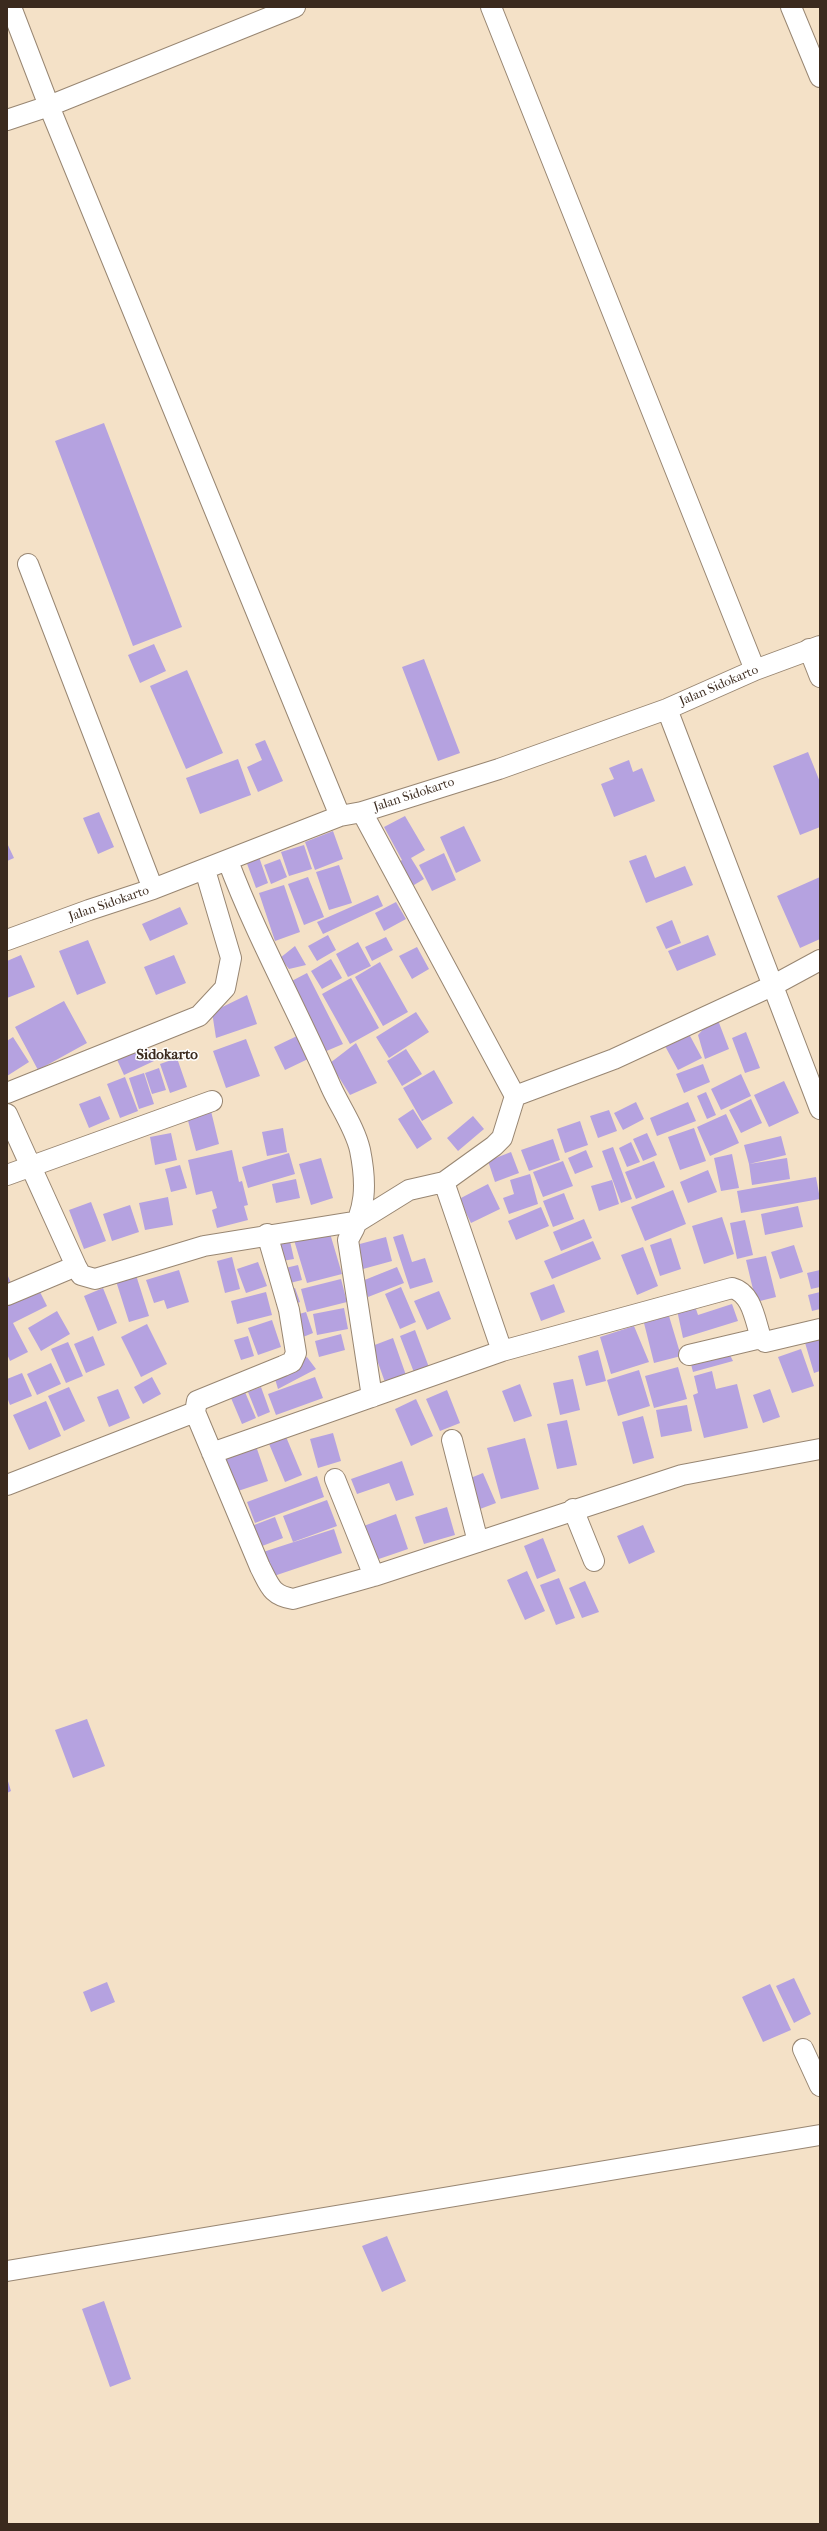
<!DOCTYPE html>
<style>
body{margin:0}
#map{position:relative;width:827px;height:2531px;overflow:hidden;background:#f4e1c7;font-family:"IM FELL French Canon",serif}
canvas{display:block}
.frame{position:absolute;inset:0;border:8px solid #3b2a1e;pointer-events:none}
</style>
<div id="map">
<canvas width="827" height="2531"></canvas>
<div class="frame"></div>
</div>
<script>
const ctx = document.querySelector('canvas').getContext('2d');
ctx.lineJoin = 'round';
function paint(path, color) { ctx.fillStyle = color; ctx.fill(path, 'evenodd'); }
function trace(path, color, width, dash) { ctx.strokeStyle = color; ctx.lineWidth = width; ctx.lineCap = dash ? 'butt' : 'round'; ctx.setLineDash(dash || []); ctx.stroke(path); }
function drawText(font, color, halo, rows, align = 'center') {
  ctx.font = font + ' "IM FELL French Canon",serif'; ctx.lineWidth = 3; ctx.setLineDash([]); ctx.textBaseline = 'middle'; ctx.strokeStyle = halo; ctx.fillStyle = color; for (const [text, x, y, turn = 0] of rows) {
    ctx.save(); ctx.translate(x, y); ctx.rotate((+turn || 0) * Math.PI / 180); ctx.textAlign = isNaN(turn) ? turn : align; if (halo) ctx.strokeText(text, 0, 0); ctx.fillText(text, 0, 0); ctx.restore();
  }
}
const building = new Path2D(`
 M104,423L182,627L133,646L55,441Z
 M154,644L166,671L140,683L128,655Z
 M424,659L460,753L438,761L402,667Z
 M187,670L223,753L186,769L150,686Z
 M265,740L283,781L258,792L247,767L262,760L255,744Z
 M808,752L820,782V827L800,835L773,766Z
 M238,759L251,795L200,814L186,778Z
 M629,760L633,772L642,768L655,801L614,817L601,784L614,779L609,768Z
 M99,812L114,847L98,854L83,818Z
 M405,816L425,850L411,858L424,879L409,888L395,865L402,860L384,827Z
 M464,826L481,861L456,873L440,837Z
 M333,831L343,859L315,870L305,842Z
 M7,843L14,858L7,861Z
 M304,845L312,869L289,876L281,852Z
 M444,853L456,880L432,891L419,865Z
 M646,855L655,878L685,866L693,885L646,903L629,861Z
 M259,857L268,883L256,888L246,861Z
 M280,859L287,877L271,884L264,865Z
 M339,865L352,903L329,910L316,872Z
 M308,877L324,917L304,925L288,884Z
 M820,877V939L800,948L777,896Z
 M284,885L300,932L275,941L259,893Z
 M378,895L383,906L323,934L317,922Z
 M396,902L406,919L384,931L375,913Z
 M180,907L188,924L150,941L142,924Z
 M672,920L681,943L666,949L656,927Z
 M328,935L336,950L317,961L308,946Z
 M708,935L716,955L677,971L668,951Z
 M386,937L393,950L372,961L365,947Z
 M88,940L106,983L77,995L59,951Z
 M358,942L371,966L348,977L336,954Z
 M295,946L306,965L289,969L280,958Z
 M417,947L429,969L412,979L399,956Z
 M21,955L35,987L7,998V961Z
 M174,955L186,983L156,995L144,967Z
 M331,959L342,978L322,989L311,971Z
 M380,962L408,1012L383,1026L355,977Z
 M307,973L343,1044L324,1052L286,984Z
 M351,978L379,1028L350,1044L322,994Z
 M247,995L257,1024L216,1038L212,1012Z
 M64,1001L87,1043L38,1070L15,1027Z
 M416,1012L429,1032L389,1058L376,1037Z
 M716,1015L729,1049L705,1059L698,1035Z
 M746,1032L760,1068L745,1073L732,1038Z
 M689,1034L702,1058L678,1070L665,1046Z
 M297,1036L308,1059L285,1070L274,1047Z
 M13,1037L29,1062L7,1076V1041Z
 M246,1039L260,1076L226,1088L213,1051Z
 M144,1040L154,1061L124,1075L114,1053Z
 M356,1043L377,1083L350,1095L330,1063Z
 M406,1049L422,1074L402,1086L387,1061Z
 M177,1058L187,1087L170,1093L160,1064Z
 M703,1064L710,1082L684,1093L676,1074Z
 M159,1068L166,1090L152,1094L145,1073Z
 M434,1070L453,1103L422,1121L403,1088Z
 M144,1073L154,1104L139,1109L129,1078Z
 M741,1074L751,1096L721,1110L711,1089Z
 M125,1077L138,1111L120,1118L107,1084Z
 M784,1081L799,1113L769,1127L754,1095Z
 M706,1092L716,1115L707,1119L697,1096Z
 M100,1096L110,1119L89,1128L79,1104Z
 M751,1099L762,1123L741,1133L729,1110Z
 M636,1102L644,1119L623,1130L614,1113Z
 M688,1102L696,1121L657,1136L650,1118Z
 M210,1107L219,1144L196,1151L186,1113Z
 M413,1109L432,1139L417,1149L398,1119Z
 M609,1110L617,1131L598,1138L590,1116Z
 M726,1114L739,1143L710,1156L697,1127Z
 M473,1116L484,1129L458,1151L447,1138Z
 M580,1121L588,1145L565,1153L557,1129Z
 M283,1128L287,1152L267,1156L262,1132Z
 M694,1128L706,1161L680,1170L668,1137Z
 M171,1133L177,1160L155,1165L150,1137Z
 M647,1133L657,1155L643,1161L633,1139Z
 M781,1136L786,1155L749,1164L744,1145Z
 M553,1139L560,1160L529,1171L521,1150Z
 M631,1142L640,1162L627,1167L619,1148Z
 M613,1147L632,1199L621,1203L602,1151Z
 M232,1150L239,1182L242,1181L248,1205L244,1206L248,1220L217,1228L212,1210L217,1208L212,1191L196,1195L188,1160Z
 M586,1150L593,1167L575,1174L568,1158Z
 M511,1152L519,1173L495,1182L488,1161Z
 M289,1153L295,1174L248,1188L242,1167Z
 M732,1154L739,1188L721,1191L714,1158Z
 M321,1158L333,1198L311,1205L299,1164Z
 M787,1158L790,1179L752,1185L749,1164Z
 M563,1161L573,1186L543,1197L533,1172Z
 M654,1161L665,1187L636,1199L625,1172Z
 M180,1165L187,1188L171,1192L165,1169Z
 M708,1170L717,1192L688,1203L680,1182Z
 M530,1174L538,1204L509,1214L503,1198L514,1194L510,1180Z
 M816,1177L820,1199L741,1213L737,1191Z
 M296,1179L300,1198L276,1203L272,1184Z
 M612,1180L619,1204L599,1211L591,1186Z
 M488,1184L500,1209L471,1223L459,1199Z
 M673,1190L686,1224L645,1241L631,1207Z
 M564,1193L574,1219L553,1227L543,1201Z
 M168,1197L173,1225L145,1230L139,1203Z
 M91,1202L106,1241L84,1249L69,1210Z
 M130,1205L139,1232L112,1241L103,1214Z
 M798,1206L803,1227L765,1235L761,1214Z
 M541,1207L549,1226L516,1240L508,1221Z
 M722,1217L734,1254L704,1264L692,1226Z
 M584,1219L592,1238L561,1251L553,1232Z
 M745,1220L753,1255L737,1259L730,1223Z
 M329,1230L342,1274L307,1283L294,1240Z
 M403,1234L412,1262L425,1258L433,1282L410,1289L393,1237Z
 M289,1237L294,1259L276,1262L271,1241Z
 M386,1237L392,1261L363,1269L356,1245Z
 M671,1238L681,1269L660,1276L650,1245Z
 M593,1241L601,1259L552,1279L544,1261Z
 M794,1245L803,1272L780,1279L771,1252Z
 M643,1247L658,1286L637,1295L621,1255Z
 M766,1256L776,1297L756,1302L746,1260Z
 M232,1257L240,1289L225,1293L217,1261Z
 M258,1262L267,1286L246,1293L237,1269Z
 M298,1265L302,1280L286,1284L281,1269Z
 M397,1267L404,1283L368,1297L362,1281Z
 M179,1270L189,1302L167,1309L164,1300L154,1303L146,1280Z
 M820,1270V1287L811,1289L807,1273Z
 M7,1274L11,1283L7,1284Z
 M136,1275L149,1316L129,1322L116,1281Z
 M341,1279L347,1302L307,1312L301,1289Z
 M554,1284L565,1312L541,1321L530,1293Z
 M401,1287L416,1322L400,1329L385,1294Z
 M103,1288L117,1323L98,1331L84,1296Z
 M295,1288L300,1302L292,1305L288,1290Z
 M39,1290L47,1306L13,1323L28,1352L10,1361L7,1354V1306Z
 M439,1291L451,1319L427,1330L414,1301Z
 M266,1292L272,1315L237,1324L231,1301Z
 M820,1292V1309L812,1311L808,1295Z
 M732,1304L738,1321L683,1338L677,1310L695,1306L698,1315Z
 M344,1308L348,1329L317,1335L313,1314Z
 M57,1311L70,1334L41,1351L28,1328Z
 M306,1312L313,1333L303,1337L296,1315Z
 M669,1316L681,1356L654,1363L644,1323Z
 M272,1320L281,1347L258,1355L248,1328Z
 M147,1324L167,1364L141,1377L121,1337Z
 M634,1326L649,1362L611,1374L600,1337Z
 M415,1330L430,1370L415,1375L400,1336Z
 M820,1331V1371L814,1373L803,1336Z
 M341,1334L345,1350L319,1357L315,1341Z
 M93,1336L105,1365L86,1373L74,1344Z
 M248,1336L254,1356L241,1360L234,1340Z
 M393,1338L407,1378L386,1385L372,1346Z
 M68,1342L83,1376L66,1383L51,1349Z
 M801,1349L814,1386L792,1393L778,1357Z
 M598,1350L606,1381L586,1386L578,1356Z
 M728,1351L733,1361L693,1372L690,1360Z
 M307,1357L316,1369L278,1389L275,1379Z
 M51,1363L61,1384L37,1395L27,1374Z
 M678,1367L687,1399L654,1408L645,1376Z
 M639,1370L650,1406L618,1416L607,1380Z
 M712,1371L716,1389L737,1384L748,1428L704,1438L693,1395L698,1393L694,1376Z
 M22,1373L32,1396L10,1405L7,1397V1379Z
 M152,1377L161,1394L143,1404L134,1387Z
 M315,1377L323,1398L276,1415L268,1394Z
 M573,1379L580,1410L560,1415L553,1383Z
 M520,1384L532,1416L514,1422L502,1391Z
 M69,1387L85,1421L64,1431L48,1396Z
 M261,1387L270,1412L258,1417L248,1392Z
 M118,1389L130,1418L109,1427L97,1397Z
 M770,1389L780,1417L763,1423L753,1395Z
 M447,1390L460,1423L440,1431L426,1399Z
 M245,1392L256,1418L242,1424L231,1398Z
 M416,1399L433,1436L411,1446L395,1409Z
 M46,1401L61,1436L29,1450L13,1415Z
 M687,1405L692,1431L661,1437L656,1410Z
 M643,1416L654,1458L633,1464L622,1422Z
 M567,1420L577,1465L557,1469L547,1424Z
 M284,1432L302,1475L285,1482L267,1439Z
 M333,1433L341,1461L318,1468L310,1439Z
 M525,1438L539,1489L501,1499L487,1448Z
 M256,1446L268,1481L238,1491L225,1456Z
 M402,1461L414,1495L396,1501L389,1483L357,1494L351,1479Z
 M483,1473L496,1503L480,1509L468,1479Z
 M317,1476L324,1497L255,1523L247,1502Z
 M327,1500L337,1526L293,1542L283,1516Z
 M447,1507L455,1535L424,1544L415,1517Z
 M396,1514L408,1549L373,1561L361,1527Z
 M275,1517L283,1538L257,1548L249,1527Z
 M643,1525L655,1552L629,1564L617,1536Z
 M334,1529L342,1553L268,1578L260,1553Z
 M543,1538L556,1571L537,1579L524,1546Z
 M527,1571L545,1611L525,1620L507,1580Z
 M559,1578L575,1618L556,1625L540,1585Z
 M585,1581L599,1612L582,1618L569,1588Z
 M87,1719L105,1766L73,1778L55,1730Z
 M7,1778L11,1791L7,1793Z
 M794,1978L811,2014L794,2023L776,1986Z
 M107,1982L115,2002L91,2012L83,1992Z
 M770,1984L791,2030L763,2042L742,1997Z
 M387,2236L406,2281L382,2292L362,2246Z
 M104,2301L131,2379L110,2387L82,2309Z`);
const minor = new Path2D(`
 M11,7L49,106L340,816
 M491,7L755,670
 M791,7L820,77
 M7,120L49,106L295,7
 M28,564L153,889
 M809,649L820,677
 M667,709L820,1109
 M362,812L515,1096
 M228,861C257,938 298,1011 331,1087C340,1107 355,1128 360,1150C367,1185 366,1210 348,1240L372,1397
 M7,940L89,910L153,889L340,816L362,812L499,769L667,709L755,670L820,646
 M7,1093L199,1016L225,988L231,958L205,870
 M7,1114L76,1266L81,1275L95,1279L204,1246L359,1221L409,1190L444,1182L494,1146L502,1138L515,1096L614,1059L772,986L820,960
 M7,1175L212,1101
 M444,1182L502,1351
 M267,1234L289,1310L296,1353L292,1362L283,1366L197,1401L195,1412L260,1567C270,1586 271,1595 293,1599L374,1576L682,1475L820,1449
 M7,1295L76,1266
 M689,1355L761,1338
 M452,1440L478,1542
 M212,1453L502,1351L732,1288C752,1293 755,1320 761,1338L765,1342L820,1329
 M335,1479L374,1576
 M7,1485L195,1412
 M573,1509L594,1561
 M803,2049L820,2086
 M7,2271L820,2135`);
const streetNames = [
 ["Jalan Sidokarto",719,686,-23],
 ["Jalan Sidokarto",414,795,-18],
 ["Jalan Sidokarto",109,904,-19]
];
const quarterNames = [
 ["Sidokarto",167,1055]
];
paint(building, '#b5a2e0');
trace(minor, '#988672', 22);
trace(minor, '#fff', 20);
drawText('13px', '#3b2a1e', '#fff', streetNames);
drawText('bold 15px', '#3b2a1e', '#fff', quarterNames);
</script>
